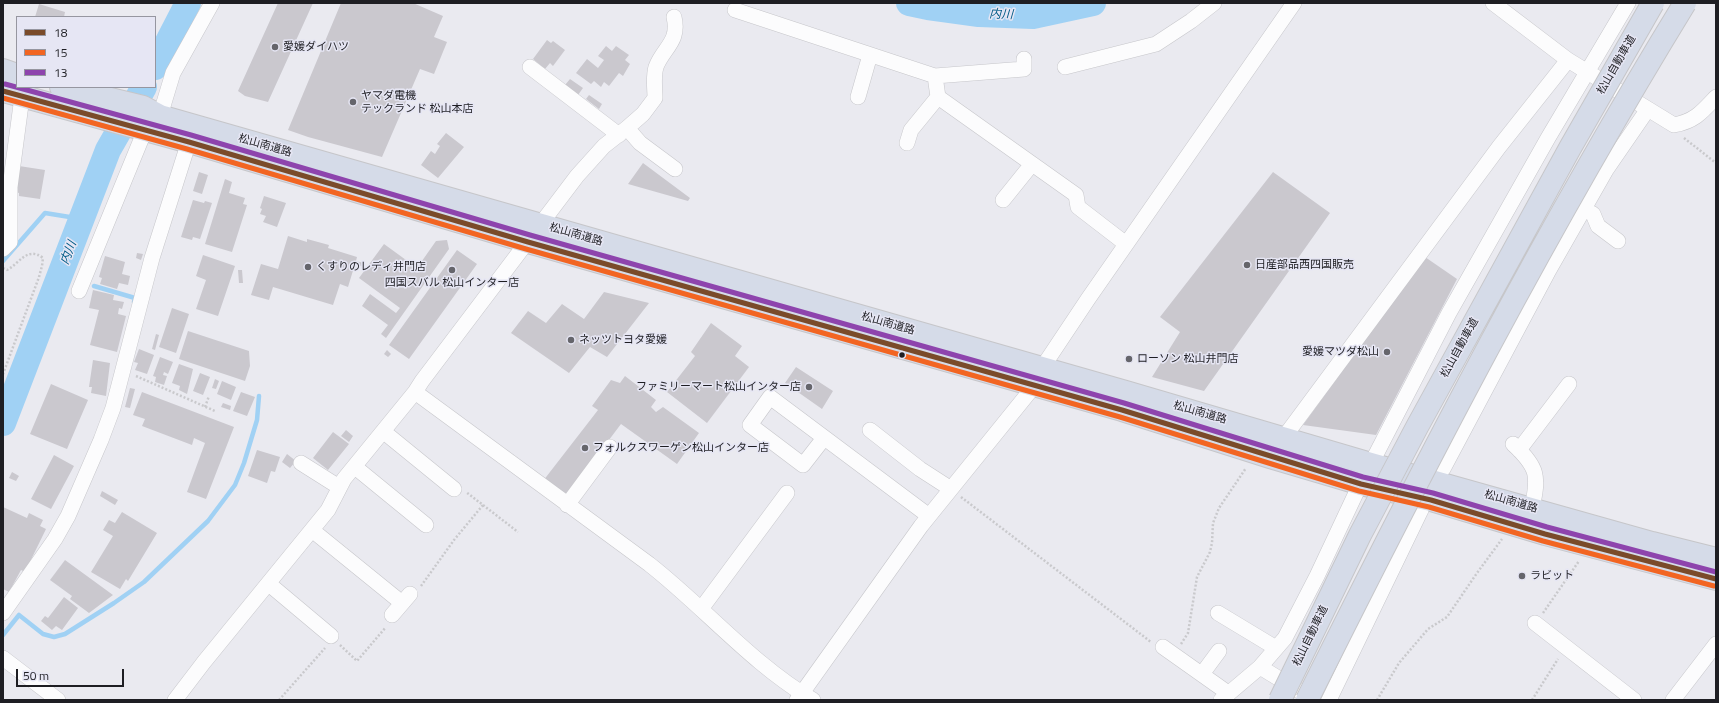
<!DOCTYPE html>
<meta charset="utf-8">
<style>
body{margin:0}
#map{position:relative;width:1719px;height:703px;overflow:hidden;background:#eaeaf0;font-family:"Titillium Web",sans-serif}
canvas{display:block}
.frame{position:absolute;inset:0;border:4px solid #1e1e23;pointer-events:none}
.legend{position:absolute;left:16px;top:16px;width:140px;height:72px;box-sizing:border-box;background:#e6e6f4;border:1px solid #9696a0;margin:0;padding:5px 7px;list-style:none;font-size:12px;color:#1e1e23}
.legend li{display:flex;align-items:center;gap:8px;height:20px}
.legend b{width:20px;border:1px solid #9696a0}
.scale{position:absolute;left:16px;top:669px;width:108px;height:18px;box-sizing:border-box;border:2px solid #1e1e23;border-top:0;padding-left:5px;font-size:12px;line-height:14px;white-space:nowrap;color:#1e1e23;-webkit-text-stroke:3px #e6e6f4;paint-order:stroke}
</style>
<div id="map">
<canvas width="1719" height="703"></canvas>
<div class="frame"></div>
<ul class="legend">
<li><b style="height:5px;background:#7a4b2a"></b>18</li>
<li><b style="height:5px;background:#f26522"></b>15</li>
<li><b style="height:5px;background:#8e44ad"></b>13</li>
</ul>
<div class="scale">50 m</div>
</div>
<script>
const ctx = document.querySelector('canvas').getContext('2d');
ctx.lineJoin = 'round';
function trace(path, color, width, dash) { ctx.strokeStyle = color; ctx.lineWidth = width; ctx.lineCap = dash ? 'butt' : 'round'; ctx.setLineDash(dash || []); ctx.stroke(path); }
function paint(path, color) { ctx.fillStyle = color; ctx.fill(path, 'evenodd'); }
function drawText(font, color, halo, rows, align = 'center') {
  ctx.font = font + ' "Titillium Web","Noto Sans JP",sans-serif'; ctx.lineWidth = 3; ctx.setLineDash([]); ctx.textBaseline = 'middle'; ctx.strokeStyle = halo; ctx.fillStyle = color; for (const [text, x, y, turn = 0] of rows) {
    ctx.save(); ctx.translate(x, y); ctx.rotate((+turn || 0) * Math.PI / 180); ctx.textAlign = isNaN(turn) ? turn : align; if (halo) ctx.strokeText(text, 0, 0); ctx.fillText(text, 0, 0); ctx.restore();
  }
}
const stream = new Path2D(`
 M3,261L45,213L82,219
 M94,286L135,298L134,302
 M3,635L19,615L43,634L54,637L65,634L114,603L144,582L208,521L235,485L244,463L257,420L259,396`);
const river = new Path2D(`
 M909,3L928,7L979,14L1033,16L1093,3
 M155,67L188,3
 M3,423L108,150L144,87`);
const building = new Path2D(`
 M278,3H313L268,102L245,96L238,91Z
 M341,3H413L443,16L434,37L447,42L434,74L420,69L382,157L308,137L288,130Z
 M39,4L65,12L64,17H35Z
 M547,40L551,43L553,41L565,50L553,66L550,63L545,69L533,59Z
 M606,46L612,51L616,46L629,55L625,60L630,64L623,76L619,73L609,86L604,82L601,87L594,81L591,84L576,73L587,59L598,68L604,60L598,56Z
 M570,79L583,88L578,95L565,85Z
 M589,95L602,104L599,109L586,99Z
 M446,133L464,147L438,178L421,165L431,151L435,154L440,146L437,144Z
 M643,163L690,198L688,201L628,184Z
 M19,166L45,170L40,199L19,196V193L15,192Z
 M199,172L208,175L202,194L193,191Z
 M1273,172L1330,213L1204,391L1152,377L1180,332L1160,317Z
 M225,179L232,182L229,193L245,198L243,204L247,205L232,252L205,244Z
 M264,196L286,203L277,227L263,222L266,216L260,214L262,209L260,208Z
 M193,200L204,203L205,201L212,203L200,239L193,237L192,240L181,237Z
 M288,236L307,242V239L329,245L328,248L357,257L356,261L364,263L363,267L355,264L348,287L340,284L333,305L273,287L269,300L251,295L261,264L278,269Z
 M447,240L449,249L386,338L381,334L388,325L362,306L370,294L396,313L400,308L359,278L384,244L417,268L436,241Z
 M457,250L477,264L409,359L389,345Z
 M137,253L143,254L141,260L136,258Z
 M203,255L235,266L218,316L196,309L206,280L196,276Z
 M105,256L125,262L122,274L130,276L128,285L119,283L117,289L100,284L102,278L99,277Z
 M1425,257L1457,279L1376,435L1303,425Z
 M238,270H242L243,283H239Z
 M93,290L114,295L113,300L124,302L122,309L119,308L118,314L126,316L117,352L90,345L99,310L89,308Z
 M604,292L649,303L607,357L590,347L569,373L511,333L528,311L546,323L562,304L584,319Z
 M172,308L189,314L176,353L159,347Z
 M711,323L742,346L735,356L749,367L707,423L667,392L695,356L691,352Z
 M188,331L249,351L250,366L245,381L179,359Z
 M156,334L159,335L155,350L152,349Z
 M139,349L154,355L147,374L135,370L138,363L134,362Z
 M387,350L391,354L388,357L384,354Z
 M160,357L173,362L168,374L164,372L163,375L167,376L164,385L155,382L156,377L153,376Z
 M93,360L110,363L106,396L91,393L92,387H89Z
 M179,364L193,369L187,394L179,390L180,386L172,383Z
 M796,367L833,391L822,409L785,383Z
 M200,373L210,377L203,395L193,391Z
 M625,376L656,400L651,407L656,412L663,407L699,433L677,464L621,424L566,497L543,481L598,410L592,406L611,380L620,383Z
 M215,379L219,381L216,389L212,388Z
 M222,381L236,387L231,400L217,394Z
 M51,384L88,400L67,449L30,434Z
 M130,388L135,389L130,408L125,407Z
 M142,392L234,427L206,499L187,492L205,443L194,438L192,445L142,426L145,419L133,415Z
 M241,392L255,397L247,416L233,411Z
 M223,403L231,406L230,410L221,407Z
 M346,430L353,436L349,442L341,436Z
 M333,432L349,444L328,470L313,458Z
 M257,450L280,457L275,472L271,471L267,483L248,476Z
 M287,454L296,461L290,468L282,462Z
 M54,455L74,466L51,509L31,499Z
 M12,472L19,476L16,481L9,478Z
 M102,491L118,500L115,505L100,496Z
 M3,507L27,518L29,513L43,520L40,526L46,529L25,572L21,570L9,592L3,589Z
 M122,512L157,533L128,581L126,579L120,589L91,572L113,536L103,530L109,520L115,523Z
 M65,560L113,595L89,613L70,599L72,596L50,580Z
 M64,597L78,608L62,630L56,626L52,630L41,621L45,616L48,618Z`);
const path = new Path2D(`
 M1684,138L1716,163
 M3,268L7,270C20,263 27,246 43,258L42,266L39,277L3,374
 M136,376L215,411
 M205,407L209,396
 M961,497L1151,642
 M483,505L518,532
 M421,586L454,540L483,505L466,492
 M1543,613L1579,561
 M1181,644L1188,633L1197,577L1210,552L1212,543L1213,523L1219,508L1246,468
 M340,645L357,661L386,627
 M279,700L325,648
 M1377,700L1399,663L1428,629L1447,617L1477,573L1502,539
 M1532,700L1558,659`);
const minor = new Path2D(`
 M1493,3L1568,60L1674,125C1695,121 1702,112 1716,97
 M735,10L935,76L1024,69V59
 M674,17C680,42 663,48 656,67C653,77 655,89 655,98L643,114L627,128L604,146L577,176L422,381L415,392L649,564C704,607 753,665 813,700
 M530,67L619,135
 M1065,67L1156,44L1191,21L1214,3
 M935,76L938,97L1076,195L1078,207L1126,244
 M858,97L870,55
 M160,116L173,73L212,3
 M627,128L640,143L675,169
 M907,143L911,130L938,97
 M1003,200L1032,164
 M1584,209L1593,214L1598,226L1618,241
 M3,249L10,242V187L22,97
 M79,291L145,130
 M870,430L920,469L951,489
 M384,432L454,489
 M824,438L803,465L750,425L770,397L929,516
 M1279,444L1499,147L1568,60
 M1513,444C1538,467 1539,476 1532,508
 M1519,450L1569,384
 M301,463L339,487
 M355,467L426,525
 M1443,469L1549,270L1606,170L1648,109
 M567,505L610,447
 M312,530L402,603
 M269,584L331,636
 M701,609L787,493
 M3,613L55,539L68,516L101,440L113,408L152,258L192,132
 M1218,613L1276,648
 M392,615L410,594
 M1535,623L1634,700
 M1163,647L1228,693
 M3,658L58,700
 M1260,667L1314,700
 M1202,674L1219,651
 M175,700L204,662L328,510L344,479L415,392
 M797,700L921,526L1035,385L1042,368L1088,299L1294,3
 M1221,700L1260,667L1285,638L1317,576L1356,493L1449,313L1548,138L1628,3
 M1329,700L1421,510
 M1673,700L1716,644`);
const highway = new Path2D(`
 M3,70L17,75
 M61,87L143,107L160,116L1126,392L1371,464L1652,543L1716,559
 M3,91L189,142L528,242L1122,410L1270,457L1361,484L1431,500L1545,534L1716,579`);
const highwayBridge = new Path2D(`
 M1280,700L1360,535L1417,427L1570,148L1653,3
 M1307,700C1425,463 1547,228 1685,3`);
const bus1 = new Path2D(`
 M3,91L189,142L528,242L1122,410L1361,484L1431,500L1545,534L1716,579`);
const bus2 = new Path2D(`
 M3,98L187,149L526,249L1120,417L1359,491L1429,507L1543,541L1714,586`);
const bus3 = new Path2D(`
 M5,84L191,135L530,235L1124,403L1363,477L1433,493L1547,527L1716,572`);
const markers = [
 [275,47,4,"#65656b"],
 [353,102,4,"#65656b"],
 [1247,265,4,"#65656b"],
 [308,267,4,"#65656b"],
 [452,270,4,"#65656b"],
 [571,340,4,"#65656b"],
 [1387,352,4,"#65656b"],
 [902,355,3.5,"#1e1e23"],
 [1129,359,4,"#65656b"],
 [809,387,4,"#65656b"],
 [585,448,4,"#65656b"],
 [1522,576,4,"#65656b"]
];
const poiNames = [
 ["愛媛ダイハツ",283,47],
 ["ヤマダ電機",361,96],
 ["テックランド 松山本店",361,109],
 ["日産部品西四国販売",1255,265],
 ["くすりのレディ井門店",316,267],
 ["四国スバル 松山インター店",452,283,"center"],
 ["ネッツトヨタ愛媛",579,340],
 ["愛媛マツダ松山",1379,352,"right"],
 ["ローソン 松山井門店",1137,359],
 ["ファミリーマート松山インター店",801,387,"right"],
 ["フォルクスワーゲン松山インター店",593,448],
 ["ラビット",1530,576]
];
const streetNames = [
 ["松山自動車道",1617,65,-60],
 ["松山南道路",265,146,16],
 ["松山南道路",576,235,16],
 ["松山南道路",888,324,16],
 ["松山自動車道",1460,348,-61],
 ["松山南道路",1200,413,16],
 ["松山南道路",1511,502,16],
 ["松山自動車道",1311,636,-64]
];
const waterNames = [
 ["内川",1001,15,2],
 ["内川",69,253,-69]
];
trace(stream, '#a0d1f4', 4.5);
trace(river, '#a0d1f4', 26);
paint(building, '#cac8ce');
trace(minor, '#c6c6ca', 16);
trace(highway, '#c6c6c9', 24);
trace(path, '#c9c9cc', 2.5, [2, 2]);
trace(minor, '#fcfcfd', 15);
trace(highway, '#d5dbe8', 22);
trace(highwayBridge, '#c6c6c9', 24, []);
trace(highwayBridge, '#d5dbe8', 22);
trace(bus1, '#7a4b2a', 5);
trace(bus2, '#f26522', 5);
trace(bus3, '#8e44ad', 5);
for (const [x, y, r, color] of markers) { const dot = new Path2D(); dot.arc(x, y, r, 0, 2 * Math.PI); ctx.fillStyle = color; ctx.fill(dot); trace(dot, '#e6e6f4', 1.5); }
drawText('11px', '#1e1e23', '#e6e6f4', poiNames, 'left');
drawText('11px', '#1e1e23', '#e6e6f4', streetNames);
drawText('italic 12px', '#005b87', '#e6e6f4', waterNames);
</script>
